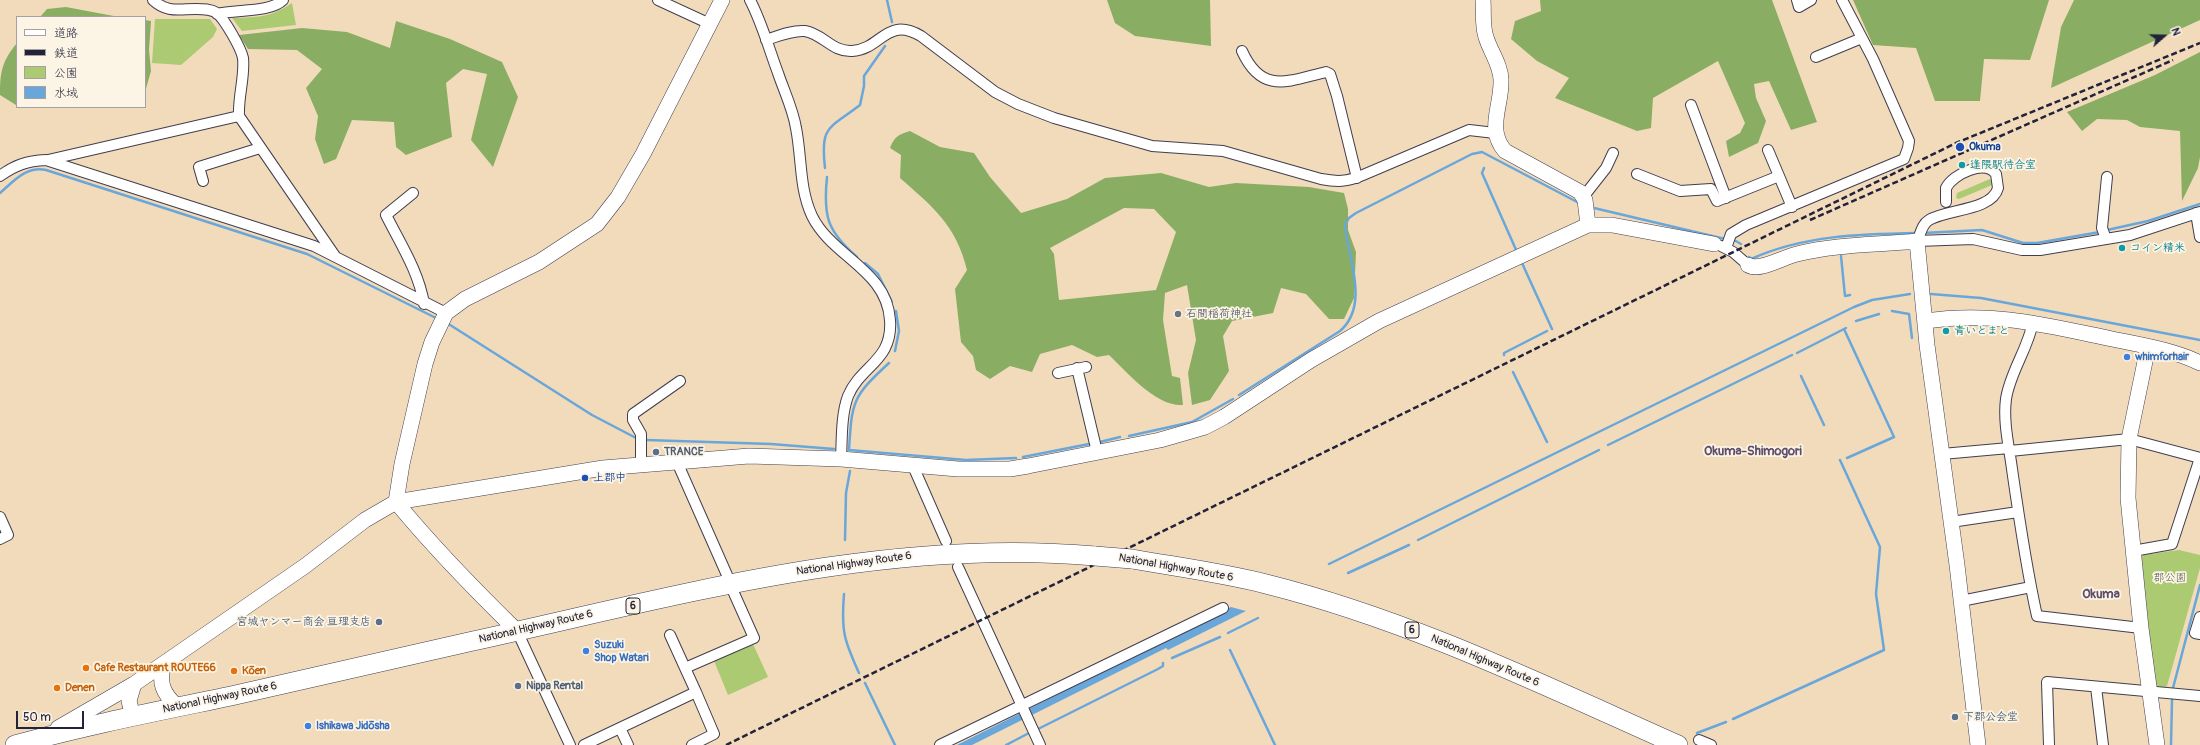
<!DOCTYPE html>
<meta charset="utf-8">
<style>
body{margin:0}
#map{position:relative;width:2200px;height:745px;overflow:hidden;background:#f2dbbb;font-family:Pangolin,"Klee One",sans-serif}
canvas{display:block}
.legend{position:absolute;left:16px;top:16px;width:130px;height:92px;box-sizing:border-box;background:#fcf5e5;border:1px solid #a5a1a1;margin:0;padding:5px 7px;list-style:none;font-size:12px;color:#22223b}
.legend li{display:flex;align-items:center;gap:8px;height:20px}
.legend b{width:20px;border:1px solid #a5a1a1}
.north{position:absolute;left:2144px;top:16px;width:40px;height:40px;-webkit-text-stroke:3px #fcf5e5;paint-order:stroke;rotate:70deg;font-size:11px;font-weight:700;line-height:16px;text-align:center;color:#22223b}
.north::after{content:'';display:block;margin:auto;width:14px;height:18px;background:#22223b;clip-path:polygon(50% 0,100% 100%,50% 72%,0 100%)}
.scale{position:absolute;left:16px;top:711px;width:68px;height:18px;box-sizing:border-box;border:2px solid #22223b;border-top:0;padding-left:5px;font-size:12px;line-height:14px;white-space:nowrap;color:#22223b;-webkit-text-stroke:3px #fcf5e5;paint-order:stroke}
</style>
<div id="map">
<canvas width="2200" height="745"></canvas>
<ul class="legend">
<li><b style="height:5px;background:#fff"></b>道路</li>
<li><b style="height:5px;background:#22223b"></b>鉄道</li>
<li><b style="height:11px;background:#acca71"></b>公園</li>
<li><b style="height:11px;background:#69a7db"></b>水域</li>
</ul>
<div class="north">N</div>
<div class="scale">50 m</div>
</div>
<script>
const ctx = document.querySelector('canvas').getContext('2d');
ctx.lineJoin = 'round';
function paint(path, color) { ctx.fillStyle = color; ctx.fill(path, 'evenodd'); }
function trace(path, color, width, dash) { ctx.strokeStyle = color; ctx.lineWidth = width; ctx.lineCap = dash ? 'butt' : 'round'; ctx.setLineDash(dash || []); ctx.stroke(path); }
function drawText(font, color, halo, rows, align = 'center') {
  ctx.font = font + ' Pangolin,"Klee One",sans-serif'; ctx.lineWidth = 3.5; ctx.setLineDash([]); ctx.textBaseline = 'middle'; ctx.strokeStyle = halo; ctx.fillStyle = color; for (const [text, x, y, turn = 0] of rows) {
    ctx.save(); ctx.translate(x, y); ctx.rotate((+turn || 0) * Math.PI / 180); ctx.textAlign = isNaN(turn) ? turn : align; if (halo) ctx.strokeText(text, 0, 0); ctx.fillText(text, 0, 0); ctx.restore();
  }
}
const green = new Path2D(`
 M292,3L296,25L242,31L232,18C259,17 269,18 292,3Z
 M155,19H210L217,29L213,37L181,65L152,63Z
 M1990,179L1992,181V185L1959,199L1956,198L1957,193Z
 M2179,550L2200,555V568L2167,686L2163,688L2155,685L2141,559L2143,555Z
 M753,644L768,677L728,695L714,661Z`);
const forest = new Path2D(`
 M1107,0H1210L1211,46L1135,36L1115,23Z
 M1540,0H1772L1817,122L1791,130L1769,81L1754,84L1756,98L1766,121L1758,143L1729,157L1726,141L1740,133L1745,123L1718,61L1653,98L1651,128L1637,131L1555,98L1569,78L1537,61L1511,39L1515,21L1541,11Z
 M1853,0H2049L2030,60L1984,59L1980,101H1935L1916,48L1873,45Z
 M2074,0H2200V20L2051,88L2061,27Z
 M66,7L119,17H40L47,9Z
 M145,20L151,21L149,50L151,71L145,92Z
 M396,21L450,39L502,62L518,97L493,167L471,140L487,74L463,69L446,83L452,137L406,155L396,147L394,122L352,120L336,159L324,164L315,139L318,116L306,88L322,69L297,50L248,49L239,35L302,28L347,32L390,48Z
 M17,43V105H16L0,95C0,72 2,61 17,43Z
 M2200,52V157L2198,168L2182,201L2180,131L2140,127L2127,120L2097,119L2082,131L2067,112L2155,75Z
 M910,131L940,147L974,153L990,177L1021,213L1067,199L1105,178L1161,173L1209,187L1236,183L1309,187L1344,193L1348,209V230L1356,252L1354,298L1344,319H1329L1306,294L1281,288L1273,313L1232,321L1223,336L1229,371L1210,400L1192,405L1188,373L1196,340L1187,285L1165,293L1163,320L1172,376L1180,378L1183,405C1156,407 1127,372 1109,355L1097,357L1072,345L1040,354L1032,372L1010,366L990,379L976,370L973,356L961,342L955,289L967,270C956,225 933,207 900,178L901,155L890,148C894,137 899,134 910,131ZM1124,208L1154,209L1176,232L1156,290L1059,300L1054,254L1050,248Z`);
const water = new Path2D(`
 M1231,607L1246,611L1168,650L1166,648L972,745H957Z`);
const stream = new Path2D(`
 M887,0L892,22
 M825,168C820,125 829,129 860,105L864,86V76L885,46
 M1484,168L1482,173L1517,252
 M827,177C823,216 827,231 857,257
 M0,193C14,181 26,166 46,170L307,254L436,318
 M1594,208L1725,239
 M2107,230L2148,221L2200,204
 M1923,233L1982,230L2023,243H2037L2100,232
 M1734,240L1741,244
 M1841,256L1845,296L1850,295
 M1749,257L1751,259C1804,235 1861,234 1918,233
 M865,263L878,274L892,302
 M1522,263L1552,329
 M1931,294L1981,298L2200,340
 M1892,311L1909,314L1912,338
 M1856,321L1879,314
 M447,323L592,415L636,438
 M1844,329L1894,437L1847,458
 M895,351L899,331L896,311
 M1797,353L1846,328
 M1504,355V353L1547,331
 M889,363C852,397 852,401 849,450L966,460L1016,458
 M1513,372L1547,442
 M1801,376L1824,425
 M1239,395L1340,331C1370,305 1348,258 1345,225L1349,218L1356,213L1472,154L1482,152L1579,203
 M1129,436L1192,422L1233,399
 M646,440L771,444L834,449
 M1100,442L1120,437
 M1608,445L1792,355
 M1023,457L1089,444
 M845,540L846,493L850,471
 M1418,540L1599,450
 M1329,564L1854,307L1872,300L1910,294
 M1348,573L1409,545
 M844,594C841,631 844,640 859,673
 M1228,633L1258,618
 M1230,650L1275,745
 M1172,658L1220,637
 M865,683L895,745
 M2173,688L2200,585
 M1733,719L1884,650L1876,594L1880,547L1840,460
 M1038,729L1158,669L1163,666V663
 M1697,733L1726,722
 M1006,745L1029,733
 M2171,745L2172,700`);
const street = new Path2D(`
 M153,0C167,13 179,9 196,9C203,9 211,9 217,13C225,20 241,48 243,58C245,77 238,96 239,116L335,256
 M658,0L710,24
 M750,0C762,23 769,49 778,73C784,91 793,109 796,128C802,158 799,188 812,216C832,257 887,270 890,320C893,361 861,365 848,396C841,415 842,439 841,459
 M1797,0L1799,7L1811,0
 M217,14C235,9 270,13 283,0
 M766,40C778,36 792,30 805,31C823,34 832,52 852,51C882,49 886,16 921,36L995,92L1018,104L1054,118L1152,146L1223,151L1321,179C1337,182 1347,182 1363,175L1469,130L1495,133
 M1242,51C1262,95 1288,81 1326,72L1330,74L1337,96L1357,178
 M1816,57L1862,38
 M1691,105L1726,198
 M1768,150L1779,176
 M48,160L239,116
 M1637,174L1680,191L1711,189L1717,201L1779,176L1792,207
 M0,176C15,165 27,161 46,160L314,246L446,313
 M203,181L199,167L260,148
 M413,193L386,215C400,243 419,272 424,304
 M1584,196L1606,168L1613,153
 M2196,213L2200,237
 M2106,239L2102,228L2107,177
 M1917,241L1973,239L2022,250H2040L2130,235L2200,212
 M1917,241C1921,234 1921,225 1929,220C1946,209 1992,211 1998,188L1996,174C1985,159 1953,174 1946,188V202
 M1721,246L1733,252L1748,265
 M1726,248L1731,234L1746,225L1904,159L1908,148L1909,141L1873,59L1842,0
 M2033,322C2028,349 2010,372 2006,399C2003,422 2009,446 2012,469C2019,518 2026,567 2037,616L2141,628
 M1077,368L1097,452
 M1058,373L1086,367
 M2010,451L2129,439L2200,458
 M1942,454L2009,448
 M677,462L727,575
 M641,465V434L633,420V414L680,381
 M913,466L946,541
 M0,517L8,535L0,539
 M1951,522L2018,512
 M2133,551L2172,544L2200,458
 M958,567L1040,745
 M1961,601L2031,587
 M2200,617L2195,633L2200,634
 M517,631L570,745
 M670,635L685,668
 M2096,687L2103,745
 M620,728L628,745
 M1699,740L1711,745
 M584,745L696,692L685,668L754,638L733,591
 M692,745L714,734L696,692
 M940,745L1223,608
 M2049,745L2047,682L2200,696`);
const secondary = new Path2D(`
 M1483,0C1484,12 1482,26 1486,37C1490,51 1501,65 1501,80C1502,106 1486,129 1505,151L1580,192L1585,200L1588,225
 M1748,265C1760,272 1783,257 1797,254C1836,244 1878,245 1917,241L1927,345L1957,565L1978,745
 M1925,321C1993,311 2045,325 2112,339C2141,345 2173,350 2200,363
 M2148,347L2129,439L2128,498L2141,628L2157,745
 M517,631C475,590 434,548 396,502L402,464L425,364L432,342L446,313L465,299L539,262L597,224L618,197L643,154L722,0
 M164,664C158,682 163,694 177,706
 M133,717L129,701L134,684L305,566L365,520L396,502L603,468L749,456L841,459L958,469H1010L1028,466L1160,440L1205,427L1224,417L1311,360L1379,321L1588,225H1612L1714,244
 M58,728L134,684`);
const highway = new Path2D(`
 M1132,559C1177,567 1223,573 1266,584C1410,620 1543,685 1678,745
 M15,745C86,725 159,711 231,696C312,678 392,659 473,641C678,596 883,537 1095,556`);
const rail = new Path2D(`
 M1810,220L2173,60
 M726,745L1956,143L2200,43`);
const highwayBridge = new Path2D(`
 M1095,556L1132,559`);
const markers = [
 [1960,147,5,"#1a4fb4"],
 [1962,165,4,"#0f9aa8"],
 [2122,248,4,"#0f9aa8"],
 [1178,314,4,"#6b7280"],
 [1946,331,4,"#0f9aa8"],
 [2127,357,4,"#3f7fe0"],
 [656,452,4,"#5c6f8a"],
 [585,478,4,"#1a4fb4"],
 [379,622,4,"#5c6f8a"],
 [586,651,4,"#3f7fe0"],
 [86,668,4,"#e8710a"],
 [234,671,4,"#e8710a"],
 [518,686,4,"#5c6f8a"],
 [57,688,4,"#e8710a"],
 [1955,717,4,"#5c6f8a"],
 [308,726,4,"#3f7fe0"]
];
const shields = [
 [633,606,14],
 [1412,630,14]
];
const shieldNames = [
 ["6",633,606],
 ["6",1412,630]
];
const transitNames = [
 ["Okuma",1969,147],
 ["上郡中",593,478]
];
const cultureNames = [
 ["逢隈駅待合室",1970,165],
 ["コイン精米",2130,248],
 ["青いとまと",1954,331]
];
const worshipNames = [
 ["石間稲荷神社",1186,314]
];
const shopNames = [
 ["whimforhair",2135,357],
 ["Suzuki",594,645],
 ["Shop Watari",594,658],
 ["Ishikawa Jidōsha",316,726]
];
const serviceNames = [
 ["TRANCE",664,452],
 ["宮城ヤンマー商会 亘理支店",371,622,"right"],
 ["Nippa Rental",526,686],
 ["下郡公会堂",1963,717]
];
const streetNames = [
 ["National Highway Route 6",854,564,-8],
 ["National Highway Route 6",1176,568,10],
 ["National Highway Route 6",536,627,-13],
 ["National Highway Route 6",1485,661,23],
 ["National Highway Route 6",220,698,-12]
];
const parkNames = [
 ["郡公園",2170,578]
];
const foodNames = [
 ["Cafe Restaurant ROUTE66",94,668],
 ["Kōen",242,671],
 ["Denen",65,688]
];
const quarterNames = [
 ["Okuma-Shimogori",1753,452],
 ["Okuma",2101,595]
];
paint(green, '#acca71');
paint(forest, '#89ae63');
paint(water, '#69a7db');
trace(stream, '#69a7db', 2.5);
trace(street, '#413e4e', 12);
trace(secondary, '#413e4e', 16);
trace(highway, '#413e4e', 20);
trace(street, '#fff', 10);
trace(secondary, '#fff', 15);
trace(highway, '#fff', 19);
trace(rail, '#22223b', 2.5, [6, 3]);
trace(highwayBridge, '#413e4e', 20, []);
trace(highwayBridge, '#fff', 19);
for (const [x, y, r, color] of markers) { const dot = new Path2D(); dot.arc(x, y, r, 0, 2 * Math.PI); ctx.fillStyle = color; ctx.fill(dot); trace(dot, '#fcf5e5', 1.5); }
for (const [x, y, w] of shields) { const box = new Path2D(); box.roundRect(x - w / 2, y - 8, w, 16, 3); ctx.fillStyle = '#fcf5e5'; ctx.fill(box); trace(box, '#22223b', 1); }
drawText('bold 10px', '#22223b', null, shieldNames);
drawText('bold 11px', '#164399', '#fcf5e5', transitNames, 'left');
drawText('bold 11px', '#0d838f', '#fcf5e5', cultureNames, 'left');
drawText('bold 11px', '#5b616d', '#fcf5e5', worshipNames, 'left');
drawText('bold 11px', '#366cbe', '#fcf5e5', shopNames, 'left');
drawText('bold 11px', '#4e5e75', '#fcf5e5', serviceNames, 'left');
drawText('11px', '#22223b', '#fcf5e5', streetNames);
drawText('11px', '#4b544b', '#fcf5e5', parkNames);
drawText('bold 11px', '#c56008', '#fcf5e5', foodNames, 'left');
drawText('bold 13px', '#5e4e6b', '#fcf5e5', quarterNames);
</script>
